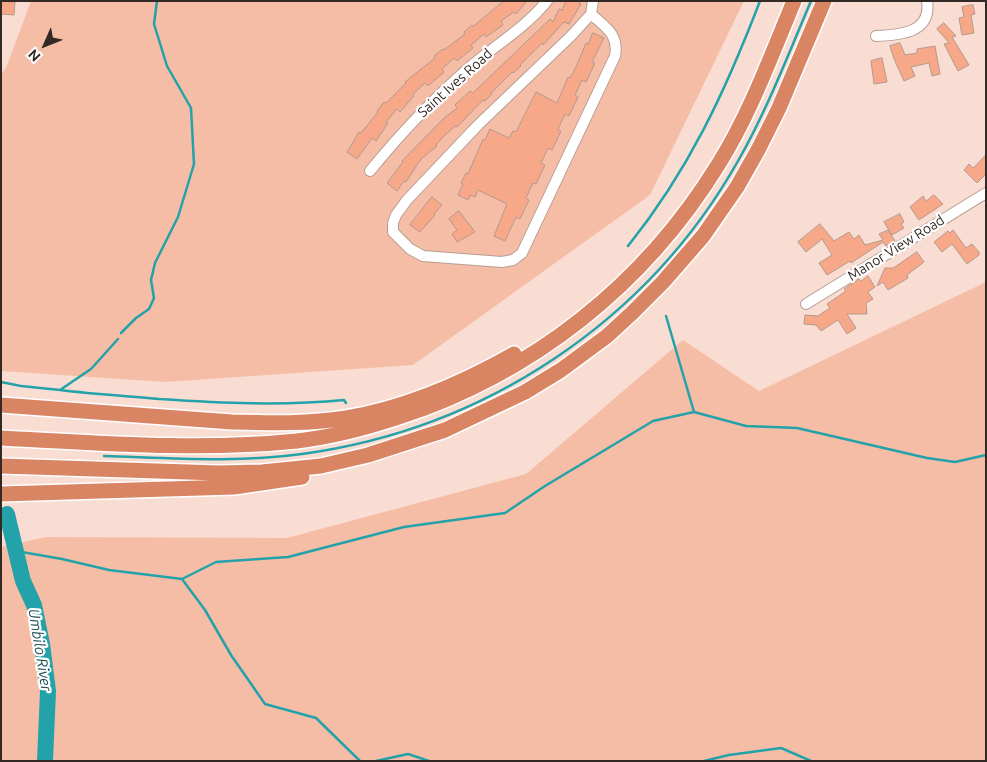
<!DOCTYPE html>
<style>
body{margin:0}
#map{position:relative;width:987px;height:762px;overflow:hidden;background:#f9ddd3;font-family:Ubuntu,sans-serif}
canvas{display:block}
.frame{position:absolute;inset:0;border:2px solid #322824;pointer-events:none}
.north{position:absolute;left:20px;top:20px;width:50px;height:50px;-webkit-text-stroke:4px #fff;paint-order:stroke;rotate:226deg;font-size:14px;font-weight:700;line-height:20px;text-align:center;color:#322824}
.north::after{content:'';display:block;margin:auto;width:18px;height:22px;background:#322824;clip-path:polygon(50% 0,100% 100%,50% 72%,0 100%)}
</style>
<div id="map">
<canvas width="987" height="762"></canvas>
<div class="frame"></div>
<div class="north">N</div>
</div>
<script>
const ctx = document.querySelector('canvas').getContext('2d');
ctx.lineJoin = 'round';
function paint(path, color) { ctx.fillStyle = color; ctx.fill(path, 'evenodd'); }
function trace(path, color, width, dash) { ctx.strokeStyle = color; ctx.lineWidth = width; ctx.lineCap = dash ? 'butt' : 'round'; ctx.setLineDash(dash || []); ctx.stroke(path); }
function drawText(font, color, halo, rows, align = 'center') {
  ctx.font = font + ' Ubuntu,sans-serif'; ctx.lineWidth = 4.5; ctx.setLineDash([]); ctx.textBaseline = 'middle'; ctx.strokeStyle = halo; ctx.fillStyle = color; for (const [text, x, y, turn = 0] of rows) {
    ctx.save(); ctx.translate(x, y); ctx.rotate((+turn || 0) * Math.PI / 180); ctx.textAlign = isNaN(turn) ? turn : align; if (halo) ctx.strokeText(text, 0, 0); ctx.fillText(text, 0, 0); ctx.restore();
  }
}
const green = new Path2D(`
 M31,1H744L650,195L413,365L165,382L1,371V74L6,68Z
 M986,282V761H1V547L46,537L287,538L526,474L683,340L759,391Z`);
const stream = new Path2D(`
 M628,246C689,170 725,92 760,1
 M666,316L694,412
 M121,333L136,318L149,309L154,298L151,280L155,263L178,217L194,164L191,108L167,66L154,24L157,1
 M1,382L21,386L60,390L91,369L118,339
 M60,390C93,394 126,396 159,399C221,403 282,406 344,400L346,403
 M104,456C170,458 236,463 302,454C485,429 647,322 738,161C767,110 788,55 811,1
 M16,551L62,559L109,570L182,579L216,562L288,557L404,527L505,513L545,486L653,421L694,412L746,426L797,428L927,458L955,462L986,455
 M182,579L205,610L231,655L265,704L316,718L360,761
 M376,761L408,754L429,761
 M704,761L729,755L781,748L811,761`);
const river = new Path2D(`
 M7,514L23,581L34,605L42,644L48,691L45,761`);
const building = new Path2D(`
 M1,1L15,2L14,15L1,14Z
 M504,1H527L516,14L514,12L501,21L503,25L486,37L484,34L471,45L473,48L457,61L454,58L442,69L444,72L428,86L425,83L413,94L414,96L400,112L397,109L386,122L388,123L376,141L372,138L357,159L347,152L359,132L361,133L378,112L377,111L384,102L386,103L406,83L405,82L435,58L434,56L443,49L444,50L465,34L464,32L472,25L473,26Z
 M566,1H580L579,3L581,4L569,24L564,22L543,45L542,43L520,65L521,66L513,73L512,72L491,93L492,94L485,101L483,100L457,127L455,126L443,137L436,145L437,146L421,159L406,182L404,181L397,191L387,183L403,162L402,161L444,118L457,108L455,105L470,91L473,93L550,19L553,22L559,9L562,10Z
 M973,5L975,14L971,15L974,33L962,35L959,18L964,17L962,7Z
 M944,23L956,36L952,37L969,65L958,71L944,44L949,43L937,29Z
 M593,33L604,38L592,62L595,63L586,82L582,80L575,95L578,97L569,116L565,114L558,129L561,131L552,150L548,148L541,163L545,165L536,184L533,183L526,198L529,200L520,219L516,217L505,241L494,236L507,204L478,190L475,197L471,195L468,200L458,195L463,184L461,183L466,173L468,174L483,139L485,140L490,129L509,138L513,131L516,132L536,92L557,103L568,77L570,78L576,67L586,43L588,44Z
 M900,43L905,55L917,53V49L935,46L940,74L932,76L929,63L911,67L915,76L904,81L894,59L890,46Z
 M882,58L887,82L874,84L871,61Z
 M986,155V174L977,183L964,170L969,164L973,168Z
 M934,195L943,204L919,220L910,207L923,196L926,201Z
 M432,197L442,205L434,214L435,215L420,232L410,225Z
 M459,211L475,232L457,242L452,234L457,230L449,219Z
 M900,214L904,222L901,224L904,228L892,235L884,222Z
 M820,224L834,241L849,232L854,239L859,235L865,245L883,240L879,234L888,230L895,241L886,246L883,242L851,263L850,261L827,275L819,263L832,255L822,239L806,252L798,242Z
 M953,230L966,248L972,244L979,252V255L967,264L952,244L942,252L934,242L948,231L950,233Z
 M917,252L924,262L907,275L908,278L888,290L883,282L877,286L885,268H893Z
 M868,276L875,287L868,292L873,299L866,303L867,314H847L856,328L847,334L838,320L821,331L816,325L804,324L805,315L818,316L830,308L827,304L846,291L844,289L859,279L861,281Z`);
const minor = new Path2D(`
 M591,14C606,28 619,34 615,56L522,253L513,260L502,262L423,256L410,249L393,232V223L396,215L407,200L478,125L571,36L591,14L593,1
 M876,36C900,35 932,33 927,1
 M370,171C401,133 434,98 471,66C496,45 526,27 547,1
 M806,304L986,193`);
const highway = new Path2D(`
 M1,405L232,422C270,423 309,424 346,418C405,408 463,383 514,354
 M1,438C99,443 199,451 297,441C331,437 366,428 399,417C533,373 644,285 718,165C750,114 771,56 794,1
 M1,466L219,473L262,472L321,466L368,455L445,430L525,392L561,370L607,336L632,313L663,282L703,236L737,187L758,150L779,108L824,1
 M1,494L234,487L302,477`);
const streetNames = [
 ["Saint Ives Road",455,83,-42],
 ["Manor View Road",896,248,-32]
];
const waterNames = [
 ["Umbilo River",40,650,81]
];
paint(green, '#f6bda6');
trace(stream, '#24a2a9', 2.5);
trace(river, '#24a2a9', 16);
paint(building, '#f7a889');
trace(building, '#b3998f', 1);
trace(minor, '#b69d93', 12);
trace(highway, '#fff', 18);
trace(minor, '#fff', 10);
trace(highway, '#d98564', 15);
drawText('14px', '#322824', '#fff', streetNames);
drawText('italic 15px', '#205255', '#fff', waterNames);
</script>
